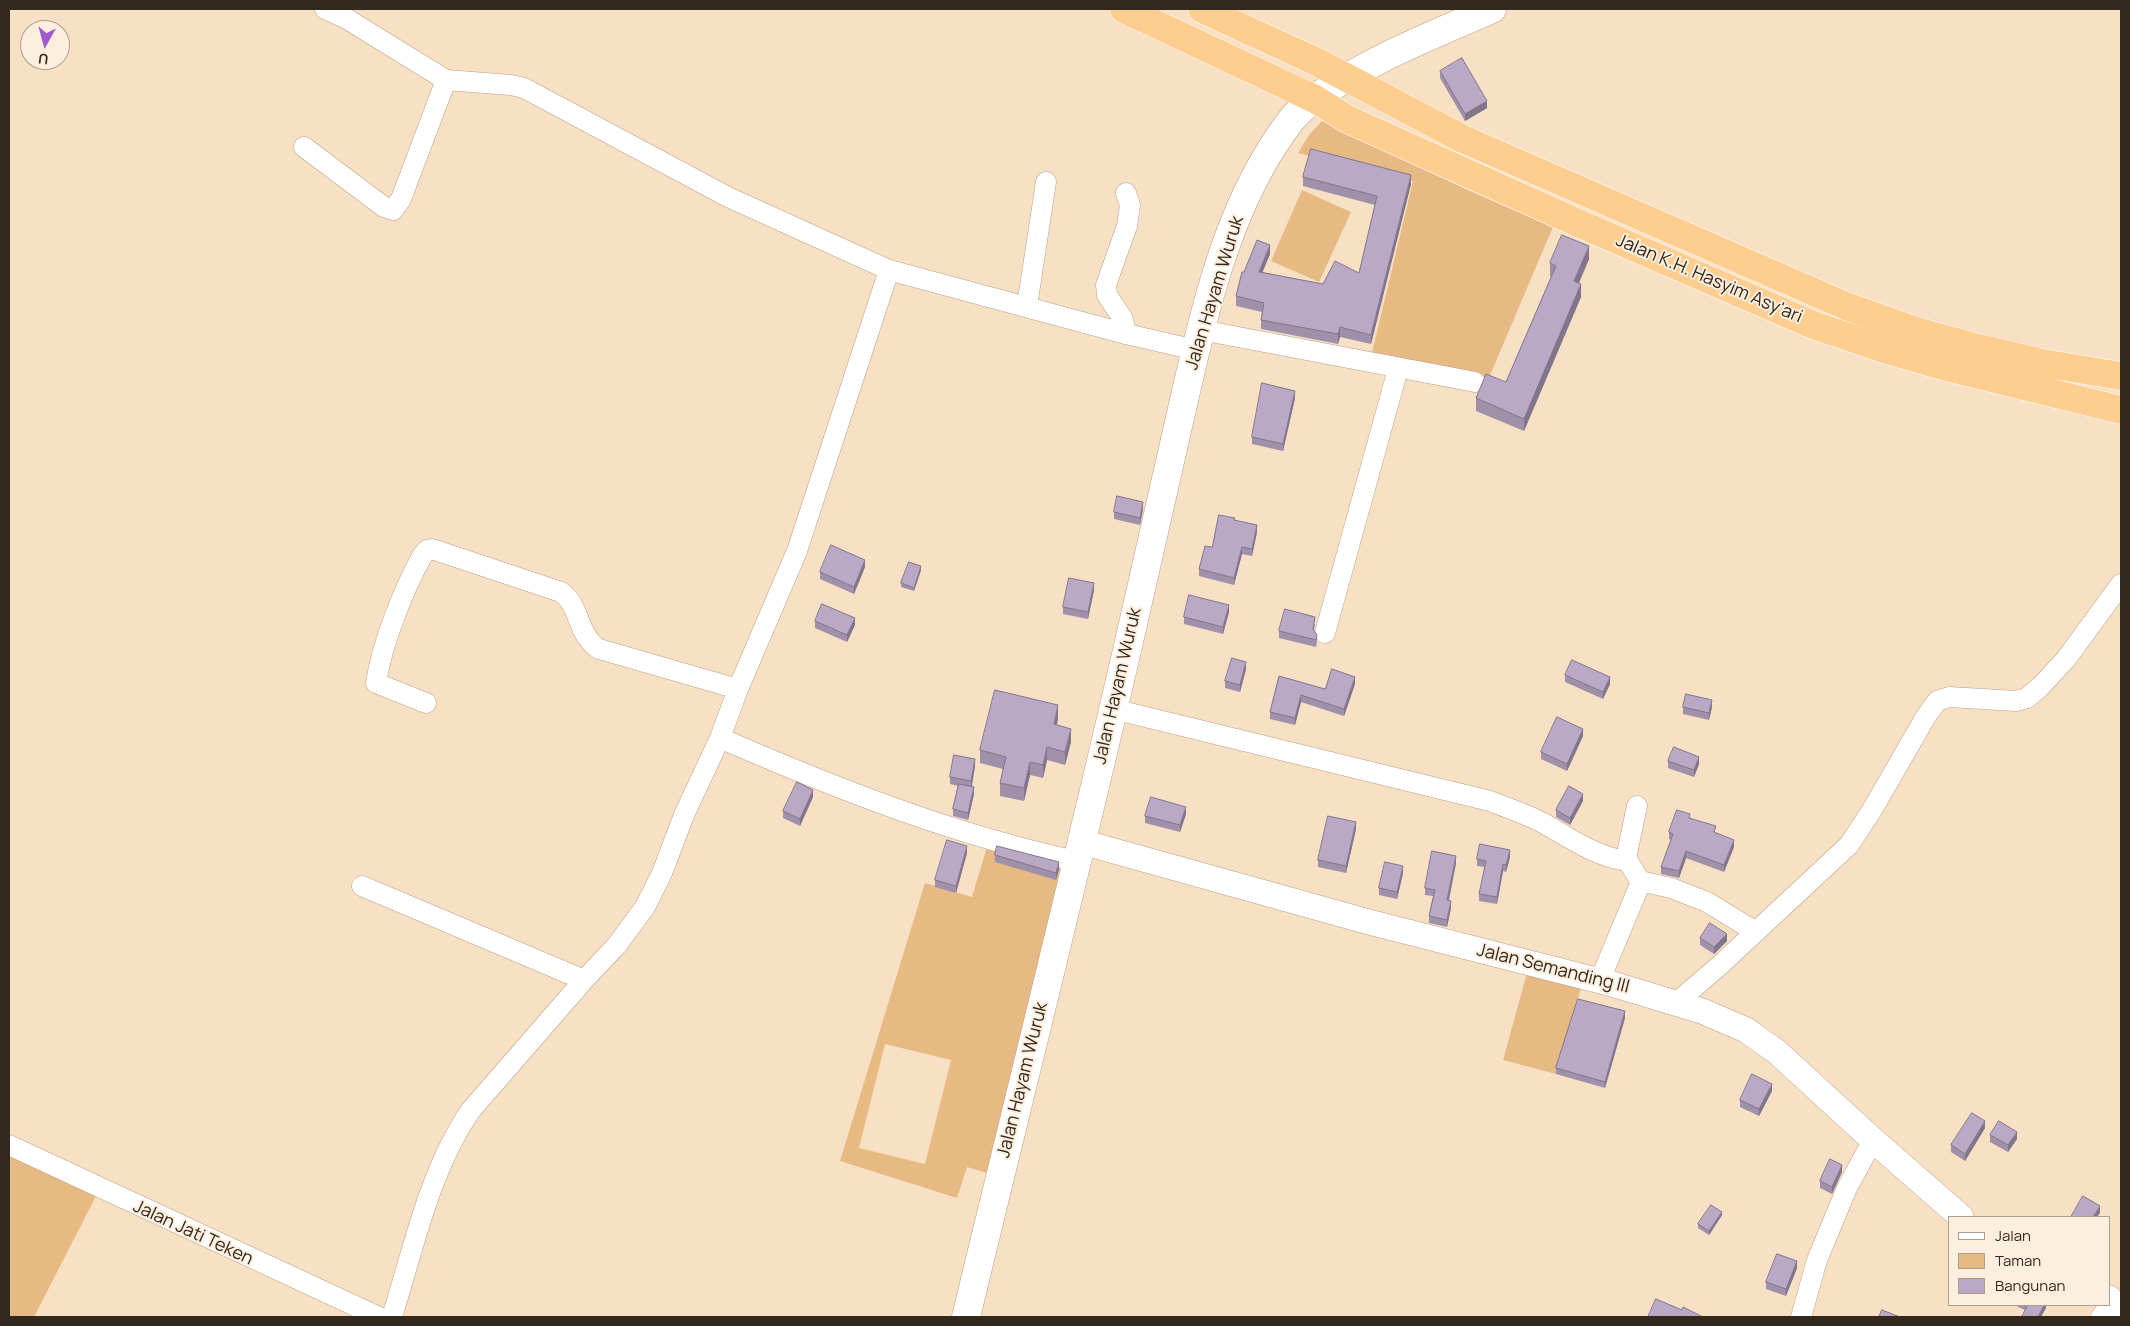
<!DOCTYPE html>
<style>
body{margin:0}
#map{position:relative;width:2130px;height:1326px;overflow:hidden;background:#f8e0c5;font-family:Manrope,sans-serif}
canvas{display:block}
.frame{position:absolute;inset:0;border:10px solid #32291e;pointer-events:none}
.legend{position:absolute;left:1948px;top:1216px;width:162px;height:90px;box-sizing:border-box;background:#fdefde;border:1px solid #aca091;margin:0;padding:6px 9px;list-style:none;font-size:15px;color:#32291e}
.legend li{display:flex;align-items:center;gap:10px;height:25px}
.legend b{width:25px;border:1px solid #aca091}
.north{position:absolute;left:20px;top:20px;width:50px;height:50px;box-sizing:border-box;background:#fdefde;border:1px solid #aca091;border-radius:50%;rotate:187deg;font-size:14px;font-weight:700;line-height:20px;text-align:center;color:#32291e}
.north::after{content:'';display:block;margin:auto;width:18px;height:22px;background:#a05acf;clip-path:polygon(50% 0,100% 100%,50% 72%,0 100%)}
</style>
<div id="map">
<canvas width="2130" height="1326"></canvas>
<div class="frame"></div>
<ul class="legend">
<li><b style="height:6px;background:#fff"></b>Jalan</li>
<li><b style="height:14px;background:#e7ba84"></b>Taman</li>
<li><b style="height:14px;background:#b9a9c6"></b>Bangunan</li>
</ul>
<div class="north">U</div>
</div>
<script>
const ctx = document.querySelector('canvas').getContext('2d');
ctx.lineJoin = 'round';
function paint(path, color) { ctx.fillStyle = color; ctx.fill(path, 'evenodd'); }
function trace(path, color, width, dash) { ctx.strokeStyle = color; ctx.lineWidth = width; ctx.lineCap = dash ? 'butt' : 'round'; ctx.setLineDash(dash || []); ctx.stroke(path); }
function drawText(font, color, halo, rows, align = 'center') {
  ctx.font = font + ' Manrope,sans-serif'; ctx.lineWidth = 4; ctx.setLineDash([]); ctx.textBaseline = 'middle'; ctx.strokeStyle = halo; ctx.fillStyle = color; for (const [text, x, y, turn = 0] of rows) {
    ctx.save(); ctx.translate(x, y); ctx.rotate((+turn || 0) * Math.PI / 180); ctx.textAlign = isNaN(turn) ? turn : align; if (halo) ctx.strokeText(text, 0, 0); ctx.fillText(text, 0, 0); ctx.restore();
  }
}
const green = new Path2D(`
 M1322,121L1468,190L1553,227L1488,380L1370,361L1413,181L1298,153L1309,135Z
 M1302,190L1351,212L1319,282L1271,261Z
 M987,847L1070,871L994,1175L967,1167L957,1198L840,1161L925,883L972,897ZM885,1044L951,1060L925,1164L859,1148Z
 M1527,973L1581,988L1556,1074L1503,1060Z
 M9,1155L96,1196L34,1317H9Z`);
const minor = new Path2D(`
 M325,9L347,19L446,80L511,85L524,88L728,197L889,270
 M304,147L384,207L393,210L401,199L446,80
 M1027,306L1046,182
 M1201,330L1475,382
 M1126,334L1123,319L1107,295L1106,285L1127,226L1130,205L1126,193
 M1325,633L1398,369
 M426,703L376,683C382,643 403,591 422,556L427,550L432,549L561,592C581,606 576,634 599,649L738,689
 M1113,709L1490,801C1507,808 1527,814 1543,823C1570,838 1596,857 1627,861
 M720,738C835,788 954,835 1076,861
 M1640,881L1671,888L1707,902L1756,932
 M362,886L584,980
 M1600,980L1640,884L1639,879L1626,858L1637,806
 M1677,1002L1719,966L1849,845L1872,810L1925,718L1937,701L1949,697L2016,701L2027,698L2040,687L2066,659L2121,584
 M9,1145L379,1317
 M392,1317C414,1247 429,1171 471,1110L584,980L617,945L645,907L662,873L684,815L720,738L738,689L797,551L889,270L1126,334L1196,350
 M1801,1317L1817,1260L1847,1188L1873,1140
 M2101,1317L2113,1301`);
const tertiary = new Path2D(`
 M1082,842L1369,922L1612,984L1702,1011L1746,1030L1777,1052L1873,1140L1961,1217
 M2109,1298L2121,1312`);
const secondary = new Path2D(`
 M966,1317C1020,1094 1076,871 1128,646C1145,572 1162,497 1179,422C1203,319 1225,205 1292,119C1300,109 1310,102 1320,95C1372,58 1434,35 1492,9`);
const trunk = new Path2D(`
 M1124,9L1315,99L1347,119L1578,223L1813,325L1884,349L1946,367L2121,410
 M1202,9L1317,62L1463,139L1846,306L1916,331L1978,348L2042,363L2121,376`);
const wall = new Path2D(`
 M1440,71L1487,108L1465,121L1440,78Z
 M1303,177L1411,184L1371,344L1340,337L1338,344L1261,329V320L1262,312L1236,306V296L1244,272L1270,254L1262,272L1323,284L1359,273L1375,205L1303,186Z
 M1589,259L1579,283L1581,297L1524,431L1476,411V398L1506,382L1551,277L1550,276V263Z
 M1295,398L1283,451L1252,444V437Z
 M1143,509L1140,525L1114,519V512Z
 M1235,520L1257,532L1252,556L1242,554L1234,585L1199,576V569L1212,547Z
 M865,567L854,594L820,579V572Z
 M921,570L914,591L901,587V583Z
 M1094,590L1088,619L1063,614V607Z
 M1229,612L1223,634L1184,624V617Z
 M815,621L855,625L847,642L815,628Z
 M1315,624L1314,630L1317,642L1316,647L1279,638V631Z
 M1246,669L1240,692L1225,688V681Z
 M1565,675L1610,684L1603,699L1565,682Z
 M1279,676L1325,689L1355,684L1344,716L1301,702L1295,725L1270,719V712Z
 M1683,707H1712L1709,720L1683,714Z
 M1058,718L1057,725L1071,742L1065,765L1047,760L1043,778L1030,775L1024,801L1000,796V783L1003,769L980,763V750Z
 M1583,736L1567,771L1541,759V752Z
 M1668,761L1699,764L1694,777L1668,768Z
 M975,766L972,787L974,794L968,820L953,816V809L958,786L950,784V777Z
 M813,797L800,826L783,818V811Z
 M1583,801L1570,825L1556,817V810Z
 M1186,814L1180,832L1145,823V816Z
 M1690,818L1716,833L1734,847L1724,872L1686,858L1679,878L1661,874V867L1671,840L1669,839V832Z
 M1356,829L1346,873L1318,867V860Z
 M967,853L956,893L935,887V880Z
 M995,855L1059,869L1056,880L995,862Z
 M1510,857L1506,872L1503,871L1497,904L1479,901V894L1485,867L1477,866V859Z
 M1456,863L1449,901L1451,908L1447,927L1429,923V916L1433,896L1425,895V888Z
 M1403,873L1397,899L1379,895V888Z
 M1700,938L1727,941L1714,954L1700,945Z
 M1625,1018L1605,1088L1556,1074V1068Z
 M1772,1091L1759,1116L1740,1107V1100Z
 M1985,1128L1965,1161L1951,1152V1145Z
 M1990,1135L2017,1139L2008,1152L1990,1142Z
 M1842,1172L1832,1194L1820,1188V1181Z
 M1722,1215L1709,1235L1698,1228V1224Z
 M1797,1268L1786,1296L1766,1289V1282Z
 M2014,1305H2028L2025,1310Z`);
const shadedWall = new Path2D(`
 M1487,101V108L1465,121V114Z
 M1411,175V184L1371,344V335Z
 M1270,245V254L1259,281V272Z
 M1589,246V259L1574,294V281Z
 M1581,284V297L1524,431V419Z
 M1340,327V337L1338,344V334Z
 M1295,391V398L1283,451V444Z
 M1143,502V509L1140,525V518Z
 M1257,525V532L1252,556V549Z
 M1242,547V554L1234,585V578Z
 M865,560V567L854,594V587Z
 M921,566V570L914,591V588Z
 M1094,583V590L1088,619V612Z
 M1229,605V612L1223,634V627Z
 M855,618V625L847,642V635Z
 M1246,662V669L1240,692V685Z
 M1355,677V684L1344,716V709Z
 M1610,677V684L1603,699V692Z
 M1301,695V702L1295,725V718Z
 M1712,700V707L1709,720V713Z
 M1058,705V718L1054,738V724Z
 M1071,729V742L1065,765V752Z
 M1583,729V736L1567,771V764Z
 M1047,747V760L1043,778V765Z
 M1699,757V764L1694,777V770Z
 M975,759V766L971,788V781Z
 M1030,762V775L1024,801V788Z
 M974,787V794L968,820V813Z
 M813,790V797L800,826V819Z
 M1583,794V801L1570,825V818Z
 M1186,807V814L1180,832V825Z
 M1356,822V829L1346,873V866Z
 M1734,840V847L1724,872V865Z
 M967,846V853L956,893V886Z
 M1510,850V857L1506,872V865Z
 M1686,851V858L1679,878V871Z
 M1456,856V863L1447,907V900Z
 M1059,862V869L1056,880V873Z
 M1503,864V871L1497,904V897Z
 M1403,866V873L1397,899V892Z
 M1451,901V908L1447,927V920Z
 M1727,934V941L1714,954V947Z
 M1625,1011V1018L1605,1088V1082Z
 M1772,1084V1091L1759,1116V1109Z
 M1985,1121V1128L1965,1161V1154Z
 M2017,1132V1139L2008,1152V1145Z
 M1842,1165V1172L1832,1194V1187Z
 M2100,1206V1213L2097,1217H2093Z
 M1722,1212V1215L1709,1235V1231Z
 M1797,1261V1268L1786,1296V1289Z
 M2044,1305H2046V1308L2041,1317H2038Z`);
const building = new Path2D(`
 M1462,58L1487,101L1465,114L1440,71Z
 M1311,149L1411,175L1371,335L1340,327L1338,334L1261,320L1264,303L1236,296L1242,272H1244L1257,240L1270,245L1259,272L1323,284L1335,261L1359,273L1377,196L1303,177Z
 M1562,235L1589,246L1574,281L1581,284L1524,419L1476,398L1486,374L1506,382L1556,266L1550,263Z
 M1262,383L1295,391L1283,444L1252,437Z
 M1117,496L1143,502L1140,518L1114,512Z
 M1219,515L1235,518L1234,520L1257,525L1252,549L1242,547L1234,578L1199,569L1205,546L1212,547Z
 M831,545L865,560L854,587L820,572Z
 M909,562L921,566L914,588L901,583Z
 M1069,578L1094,583L1088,612L1063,607Z
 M1189,595L1229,605L1223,627L1184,617Z
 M822,604L855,618L847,635L815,621Z
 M1285,609L1315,617L1313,629L1317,635L1316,640L1279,631Z
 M1232,658L1246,662L1240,685L1225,681Z
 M1572,660L1610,677L1603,692L1565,675Z
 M1332,669L1355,677L1344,709L1301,695L1295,718L1270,712L1279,676L1325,689Z
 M995,690L1058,705L1054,724L1071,729L1065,752L1047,747L1043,765L1030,762L1024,788L1000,783L1006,757L980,750Z
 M1686,694L1712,700L1709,713L1683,707Z
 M1557,717L1583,729L1567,764L1541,752Z
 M1674,747L1699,757L1694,770L1668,761Z
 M954,755L975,759L971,781L950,777Z
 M797,782L813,790L800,819L783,811Z
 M959,784L974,787L968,813L953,809Z
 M1569,786L1583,794L1570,818L1556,810Z
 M1151,797L1186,807L1180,825L1145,816Z
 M1677,810L1690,814L1689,818L1716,826L1714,832L1734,840L1724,865L1686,851L1679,871L1661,867L1673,834L1669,832Z
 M1328,816L1356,822L1346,866L1318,860Z
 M947,840L967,846L956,886L935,880Z
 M1480,844L1510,850L1506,865L1503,864L1497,897L1479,894L1486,861L1477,859Z
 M997,846L1059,862L1056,873L995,855Z
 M1432,851L1456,856L1447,900L1451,901L1447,920L1429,916L1435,890L1425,888Z
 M1385,862L1403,866L1397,892L1379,888Z
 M1710,923L1727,934L1714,947L1700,938Z
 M1578,999L1625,1011L1605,1082L1556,1068Z
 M1752,1074L1772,1084L1759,1109L1740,1100Z
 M1972,1113L1985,1121L1965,1154L1951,1145Z
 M1999,1121L2017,1132L2008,1145L1990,1135Z
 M1830,1159L1842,1165L1832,1187L1820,1181Z
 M2083,1196L2100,1206L2093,1217H2071Z
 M1711,1205L1722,1212L1709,1231L1698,1224Z
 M1777,1254L1797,1261L1786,1289L1766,1282Z
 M1656,1299L1682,1310L1683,1307L1703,1317H1648Z
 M2028,1305H2044L2038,1317H2022Z
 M1882,1310L1900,1317H1879Z`);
const streetNames = [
 ["Jalan K.H. Hasyim Asy'ari",1709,279,23],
 ["Jalan Hayam Wuruk",1215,293,-73],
 ["Jalan Hayam Wuruk",1118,686,-77],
 ["Jalan Semanding III",1553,969,14],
 ["Jalan Hayam Wuruk",1023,1080,-76],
 ["Jalan Jati Teken",193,1233,25]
];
paint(green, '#e7ba84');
trace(minor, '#b8a288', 21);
trace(tertiary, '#b8a288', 26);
trace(secondary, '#b8a288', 29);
trace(trunk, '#fff', 29);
trace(minor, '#fff', 20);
trace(tertiary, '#fff', 25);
trace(secondary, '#fff', 28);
trace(trunk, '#fece90', 28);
paint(wall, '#9f91aa');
paint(shadedWall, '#82768b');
paint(building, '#b9a9c6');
trace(building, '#82768b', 1);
drawText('18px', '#32291e', '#fdefde', streetNames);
</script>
